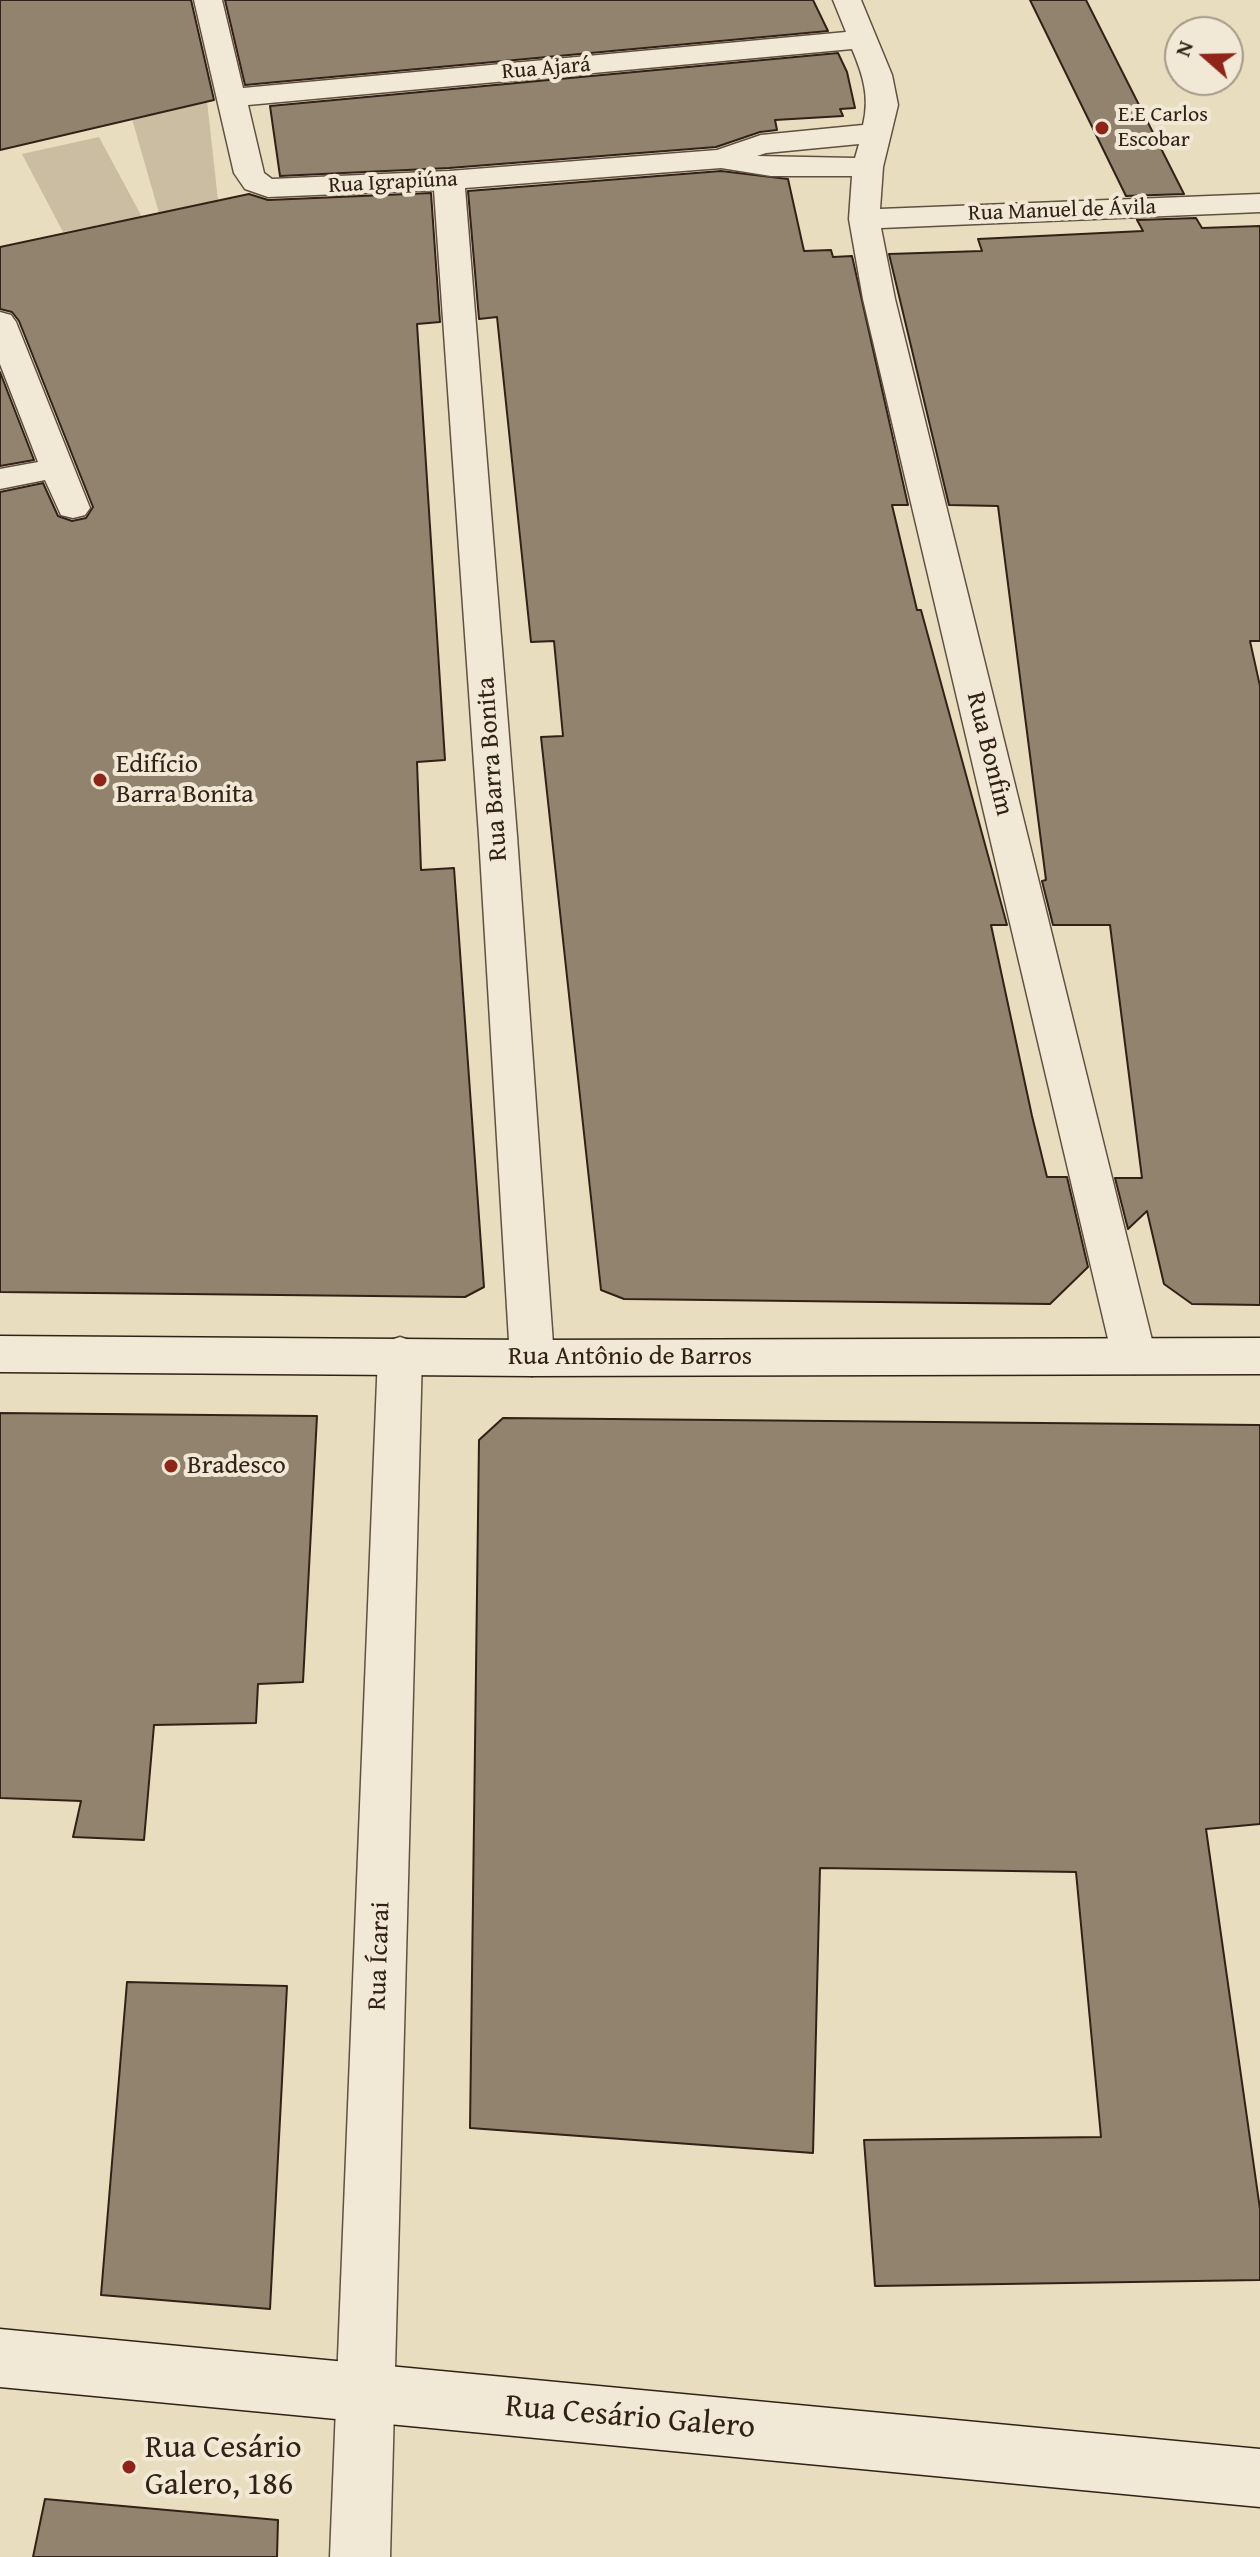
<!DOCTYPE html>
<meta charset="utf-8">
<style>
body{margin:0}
#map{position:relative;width:1260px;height:2557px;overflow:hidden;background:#e9ddbf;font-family:"Gentium Book Plus",serif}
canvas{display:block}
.north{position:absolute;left:1164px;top:16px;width:80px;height:80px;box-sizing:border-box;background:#f1e9d5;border:2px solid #a59989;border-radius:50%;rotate:290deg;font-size:22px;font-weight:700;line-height:32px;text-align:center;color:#322117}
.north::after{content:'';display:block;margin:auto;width:28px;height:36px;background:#8f2418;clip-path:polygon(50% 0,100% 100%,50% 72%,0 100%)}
</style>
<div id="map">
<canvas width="1260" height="2557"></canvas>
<div class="north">N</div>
</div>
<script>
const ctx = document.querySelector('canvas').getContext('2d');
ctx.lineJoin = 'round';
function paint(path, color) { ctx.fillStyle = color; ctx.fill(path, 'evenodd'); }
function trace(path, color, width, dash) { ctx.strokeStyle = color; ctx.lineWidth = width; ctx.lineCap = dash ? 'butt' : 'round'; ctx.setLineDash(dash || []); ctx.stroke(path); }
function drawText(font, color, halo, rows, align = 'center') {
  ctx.font = font + ' "Gentium Book Plus",serif'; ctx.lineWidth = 8; ctx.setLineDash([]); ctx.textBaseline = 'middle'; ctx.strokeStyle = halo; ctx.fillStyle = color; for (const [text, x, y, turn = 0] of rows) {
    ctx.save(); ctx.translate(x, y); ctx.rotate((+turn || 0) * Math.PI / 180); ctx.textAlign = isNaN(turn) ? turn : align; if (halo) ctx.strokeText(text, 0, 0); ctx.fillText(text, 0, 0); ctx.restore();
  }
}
const green = new Path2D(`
 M207,101L218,200L159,213L132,119Z
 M99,137L142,217L63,232L22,154Z`);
const building = new Path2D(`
 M0,0H191L214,100L0,150Z
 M225,0H813L828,31L245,85Z
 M1030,0H1086L1184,194L1126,196Z
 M838,53L847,72L855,108L840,109L843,116L775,120L777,130L760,132L716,147L449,168L280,176L270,106Z
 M721,171L788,179L804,251L831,250L833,257L852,256L908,505H892L917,610H921L1007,925H991L1032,1116L1047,1177H1067L1088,1267L1050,1304L624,1299L601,1290L541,737L563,736L554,641L531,642L497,317L479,319L468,191Z
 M431,193L440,322L417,324L445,760L417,762L421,870L454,868L484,1287L465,1297L0,1292V492L43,483L58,516L72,521L86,518L93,507L19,321L12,312L0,309V247L249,194L268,200Z
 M1196,218L1202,228L1260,226V641H1250L1260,686V1305L1192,1304L1164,1284L1147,1211L1128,1229L1115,1178H1142L1110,925H1053L1042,881L1046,880L998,506L949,505L889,254L982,251L978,239L1143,231L1137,220Z
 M0,372L34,460L0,466Z
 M0,1413L317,1416L303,1682L258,1684L256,1723L154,1725L144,1840L73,1837L81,1801L0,1798Z
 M503,1418L1260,1425V1824L1206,1829L1260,2209V2280L875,2286L864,2140L1101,2137L1076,1872L820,1868L813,2153L470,2128L479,1440Z
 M127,1982L287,1986L270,2309L101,2295Z
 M45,2499L278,2520L277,2557H33Z`);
const minor = new Path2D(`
 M194,0H222L243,88L846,32L833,0H861L892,75L898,105L883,167L880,209L1260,194V212L881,228L895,299L1156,1356L1150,1369L1134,1374L1118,1369L1112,1356L863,299L849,219L852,176H771L721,168L465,188L517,836L554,1358L548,1371L532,1376L516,1371L510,1358L479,836L434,190L268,197L245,189L234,173ZM852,49C863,75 870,97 863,125L761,135L717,150L449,171L272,179L264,173L248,105ZM859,144L855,158L757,156L766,153Z
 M0,312L11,315L16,322L90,508L85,515L73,518L61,515L45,480L0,489V469L38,462L0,364Z
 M400,1337L416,1342L422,1355L390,2557H330L378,1355L384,1342Z`);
const secondary = new Path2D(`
 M0,1336L532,1340L1260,1338V1374L532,1376L0,1372Z
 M0,2329L1260,2449V2507L0,2387Z`);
const markers = [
 [1102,128,8,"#8f2418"],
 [100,780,8,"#8f2418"],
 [171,1466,8,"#8f2418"],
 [129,2467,8,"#8f2418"]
];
const farStreetnames = [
 ["Rua Ajará",546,69,-5],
 ["Rua Igrapiúna",393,183,-3],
 ["Rua Manuel de Ávila",1062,211,-2]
];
const farPoinames = [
 ["E.E Carlos",1118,115],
 ["Escobar",1118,140]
];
const streetNames = [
 ["Rua Bonfim",989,754,76],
 ["Rua Barra Bonita",493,769,-94],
 ["Rua Antônio de Barros",630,1357],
 ["Rua Ícarai",380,1956,-88]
];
const poiNames = [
 ["Edifício",116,765],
 ["Barra Bonita",116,795],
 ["Bradesco",187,1466]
];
const nearStreetnames = [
 ["Rua Cesário Galero",630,2418,5]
];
const nearPoinames = [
 ["Rua Cesário",145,2449],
 ["Galero, 186",145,2486]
];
paint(green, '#cabda2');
paint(building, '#91836e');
trace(building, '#322117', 2);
trace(minor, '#605041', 3);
trace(secondary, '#322117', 3);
paint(minor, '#f1e9d5');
paint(secondary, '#f1e9d5');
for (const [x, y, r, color] of markers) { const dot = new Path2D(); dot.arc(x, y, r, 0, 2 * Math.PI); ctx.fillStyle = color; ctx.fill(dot); trace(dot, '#f1e9d5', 3); }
drawText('22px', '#322117', '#f1e9d5', farStreetnames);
drawText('22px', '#322117', '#f1e9d5', farPoinames, 'left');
drawText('26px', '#322117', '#f1e9d5', streetNames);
drawText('26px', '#322117', '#f1e9d5', poiNames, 'left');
drawText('32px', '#322117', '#f1e9d5', nearStreetnames);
drawText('32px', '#322117', '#f1e9d5', nearPoinames, 'left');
</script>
